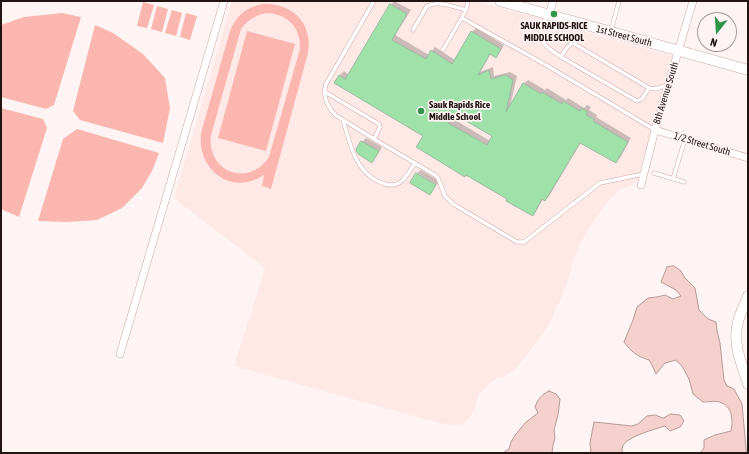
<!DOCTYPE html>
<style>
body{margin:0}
#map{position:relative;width:749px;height:454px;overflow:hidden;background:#fdf4f3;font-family:"Asap Condensed",sans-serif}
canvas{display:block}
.frame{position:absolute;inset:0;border:2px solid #221413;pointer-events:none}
.north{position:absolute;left:697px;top:12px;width:40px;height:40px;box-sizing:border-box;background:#fdf4f3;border:1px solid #a59a99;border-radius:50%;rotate:197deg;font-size:11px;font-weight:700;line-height:16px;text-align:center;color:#221413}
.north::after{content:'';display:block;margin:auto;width:14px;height:18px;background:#2e954b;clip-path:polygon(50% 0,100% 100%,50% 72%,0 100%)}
</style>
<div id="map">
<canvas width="749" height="454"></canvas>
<div class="frame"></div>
<div class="north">N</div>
</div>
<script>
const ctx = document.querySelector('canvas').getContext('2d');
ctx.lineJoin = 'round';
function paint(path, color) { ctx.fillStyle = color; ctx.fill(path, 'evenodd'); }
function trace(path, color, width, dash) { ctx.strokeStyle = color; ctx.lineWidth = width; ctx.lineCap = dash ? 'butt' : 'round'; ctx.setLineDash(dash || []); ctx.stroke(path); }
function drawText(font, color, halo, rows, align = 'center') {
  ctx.font = font + ' "Asap Condensed",sans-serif'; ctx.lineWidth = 3.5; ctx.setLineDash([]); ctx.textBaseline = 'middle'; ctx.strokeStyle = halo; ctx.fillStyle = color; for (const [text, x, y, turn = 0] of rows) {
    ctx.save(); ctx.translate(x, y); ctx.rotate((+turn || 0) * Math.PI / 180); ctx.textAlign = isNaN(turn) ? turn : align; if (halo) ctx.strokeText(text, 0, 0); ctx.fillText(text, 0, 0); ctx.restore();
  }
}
const built = new Path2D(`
 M232,1H476L672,56L637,181L630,186L620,190L609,200L588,229L577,251L566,286L556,309L548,326L537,342L514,371L505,376L497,378L488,385L479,394L475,408L470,417L462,425L445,424L432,421L234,366L265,268L174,198Z`);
const green = new Path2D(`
 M143,2L154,5L147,28L137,26Z
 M264,4C293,3 313,24 308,53L271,189L262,186L264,175C232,196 197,171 201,133L230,31C237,15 246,7 264,4ZM267,13C288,14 301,28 300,49L269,157C249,188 206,172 211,135L241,29C248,20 255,15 267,13Z
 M157,6L168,9L162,32L151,29Z
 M172,10L182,13L176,36L165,33Z
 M62,13L81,17L54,105L46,109L1,97V25L24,17Z
 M186,13L197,16L190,40L180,37Z
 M95,25L113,33L143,54L165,78L170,108L163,143L80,120L73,111Z
 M247,31L295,44L266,151L218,138Z
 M1,108L43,119L47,128L19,217L1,209Z
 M77,129L159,153L152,171L142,188L122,208L97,220L67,222L38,221L63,139Z`);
const water = new Path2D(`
 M674,266L681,271L685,278L695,288L699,310L708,319L716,322L717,331L720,343L724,380L727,386L734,389L742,404L746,448V453H700L704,448V440L715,435L731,431C733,421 733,408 722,403C716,400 709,402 703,402L693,394L689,379L682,366L676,360L665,363L656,374L652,365L649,360C636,356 632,352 624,342L633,320L637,307L648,298L657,297L665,295L673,299L681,296L676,290L661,282L667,267Z
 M549,391L556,394L560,399L558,415L554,430L555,438L553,445L552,453H503L509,449L511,442L516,434L526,422L538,413L535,407C538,399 541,395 549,391Z
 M671,414L680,415L684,421L680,427L670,431L665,426C655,429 630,436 624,444C622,446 622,450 622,453H591L590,443L594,422L632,426L638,424L647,416L655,415L663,418Z`);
const shadow = new Path2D(`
 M394,1L411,10L395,35L429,55L435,47L455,60L472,32L476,28L504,45L500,52L496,56L491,53L480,72L493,67L494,76L510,72L517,76L510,107L524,83L528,80L545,90L547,88L566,100L568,98L584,108L587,105L591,107L589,110L597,115L596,117L631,138L620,158L616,162L581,142L549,196L545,200L543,199L536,211L532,215L509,199L424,136L335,83L340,75L344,71L349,75L391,5ZM455,113L493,136L490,141L452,118Z
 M366,138L382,147L376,157L372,161L362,142Z
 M421,170L439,181L437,185L417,173Z`);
const building = new Path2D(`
 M390,4L407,14L392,40L426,59L431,50L452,64L471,31L501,49L496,58L490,54L478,75L489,70L491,79L506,75L513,80L506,112L523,83L541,94L542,92L562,104L563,101L580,111L582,108L588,112L586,115L594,119L593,121L628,142L616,163L580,143L545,201L542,199L533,216L506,201L507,199L466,175L465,177L416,147L423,136L334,83L339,75L345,79ZM454,114L492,136L487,145L448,123Z
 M361,141L379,151L372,163L358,154L356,150Z
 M416,173L436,185L430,195L410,183Z`);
const lane = new Path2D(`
 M374,1L326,84C322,96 328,109 337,116L374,139L435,175L438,178L445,196L453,204L517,242H524L600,183L643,174
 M548,15C533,38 542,44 561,57
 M462,18L546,65L655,130
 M413,30L427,6C438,0 454,7 466,10
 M611,31L619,1
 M443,50L466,10L468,1
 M649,88L642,99L637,101L561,57C564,52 567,45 573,43L649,88L655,89L668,85
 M325,92L379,124L380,127L374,139
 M343,120C350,144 356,176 385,184C391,186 397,185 402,181C407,176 411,169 415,163
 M654,173L684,182
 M673,179L685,139`);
const street = new Path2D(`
 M549,15L553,1
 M655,130L748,158
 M641,185L655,130L693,1
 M120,354L224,1`);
const secondary = new Path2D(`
 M500,1L748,70
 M748,296C745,305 740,313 738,322C732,343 742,365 748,384`);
const markers = [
 [554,14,4,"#2e954b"],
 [421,111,4,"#2e954b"]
];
const poiNames = [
 ["SAUK RAPIDS-RICE",554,26],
 ["MIDDLE SCHOOL",554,38],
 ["Sauk Rapids Rice",429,105,"left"],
 ["Middle School",429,117,"left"]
];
const streetNames = [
 ["1st Street South",624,36,15],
 ["8th Avenue South",666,93,-73],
 ["1/2 Street South",702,144,17]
];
paint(built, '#fee9e7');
paint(green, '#fbb6b0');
paint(water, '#f5d1cd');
trace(water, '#b69895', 1);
paint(shadow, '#0003');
paint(building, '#9ee2aa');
trace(building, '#9dbba1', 1);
trace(lane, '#d0a8a4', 4.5);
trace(street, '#d0a8a4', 8);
trace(secondary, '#d0a8a4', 11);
trace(lane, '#fff', 3.5);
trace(street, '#fff', 7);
trace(secondary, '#fff', 10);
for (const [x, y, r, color] of markers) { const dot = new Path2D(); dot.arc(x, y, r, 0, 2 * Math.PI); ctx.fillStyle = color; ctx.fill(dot); trace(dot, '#fdf4f3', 1.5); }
drawText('bold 10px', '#221413', '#fdf4f3', poiNames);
drawText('10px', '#221413', '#fdf4f3', streetNames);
</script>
